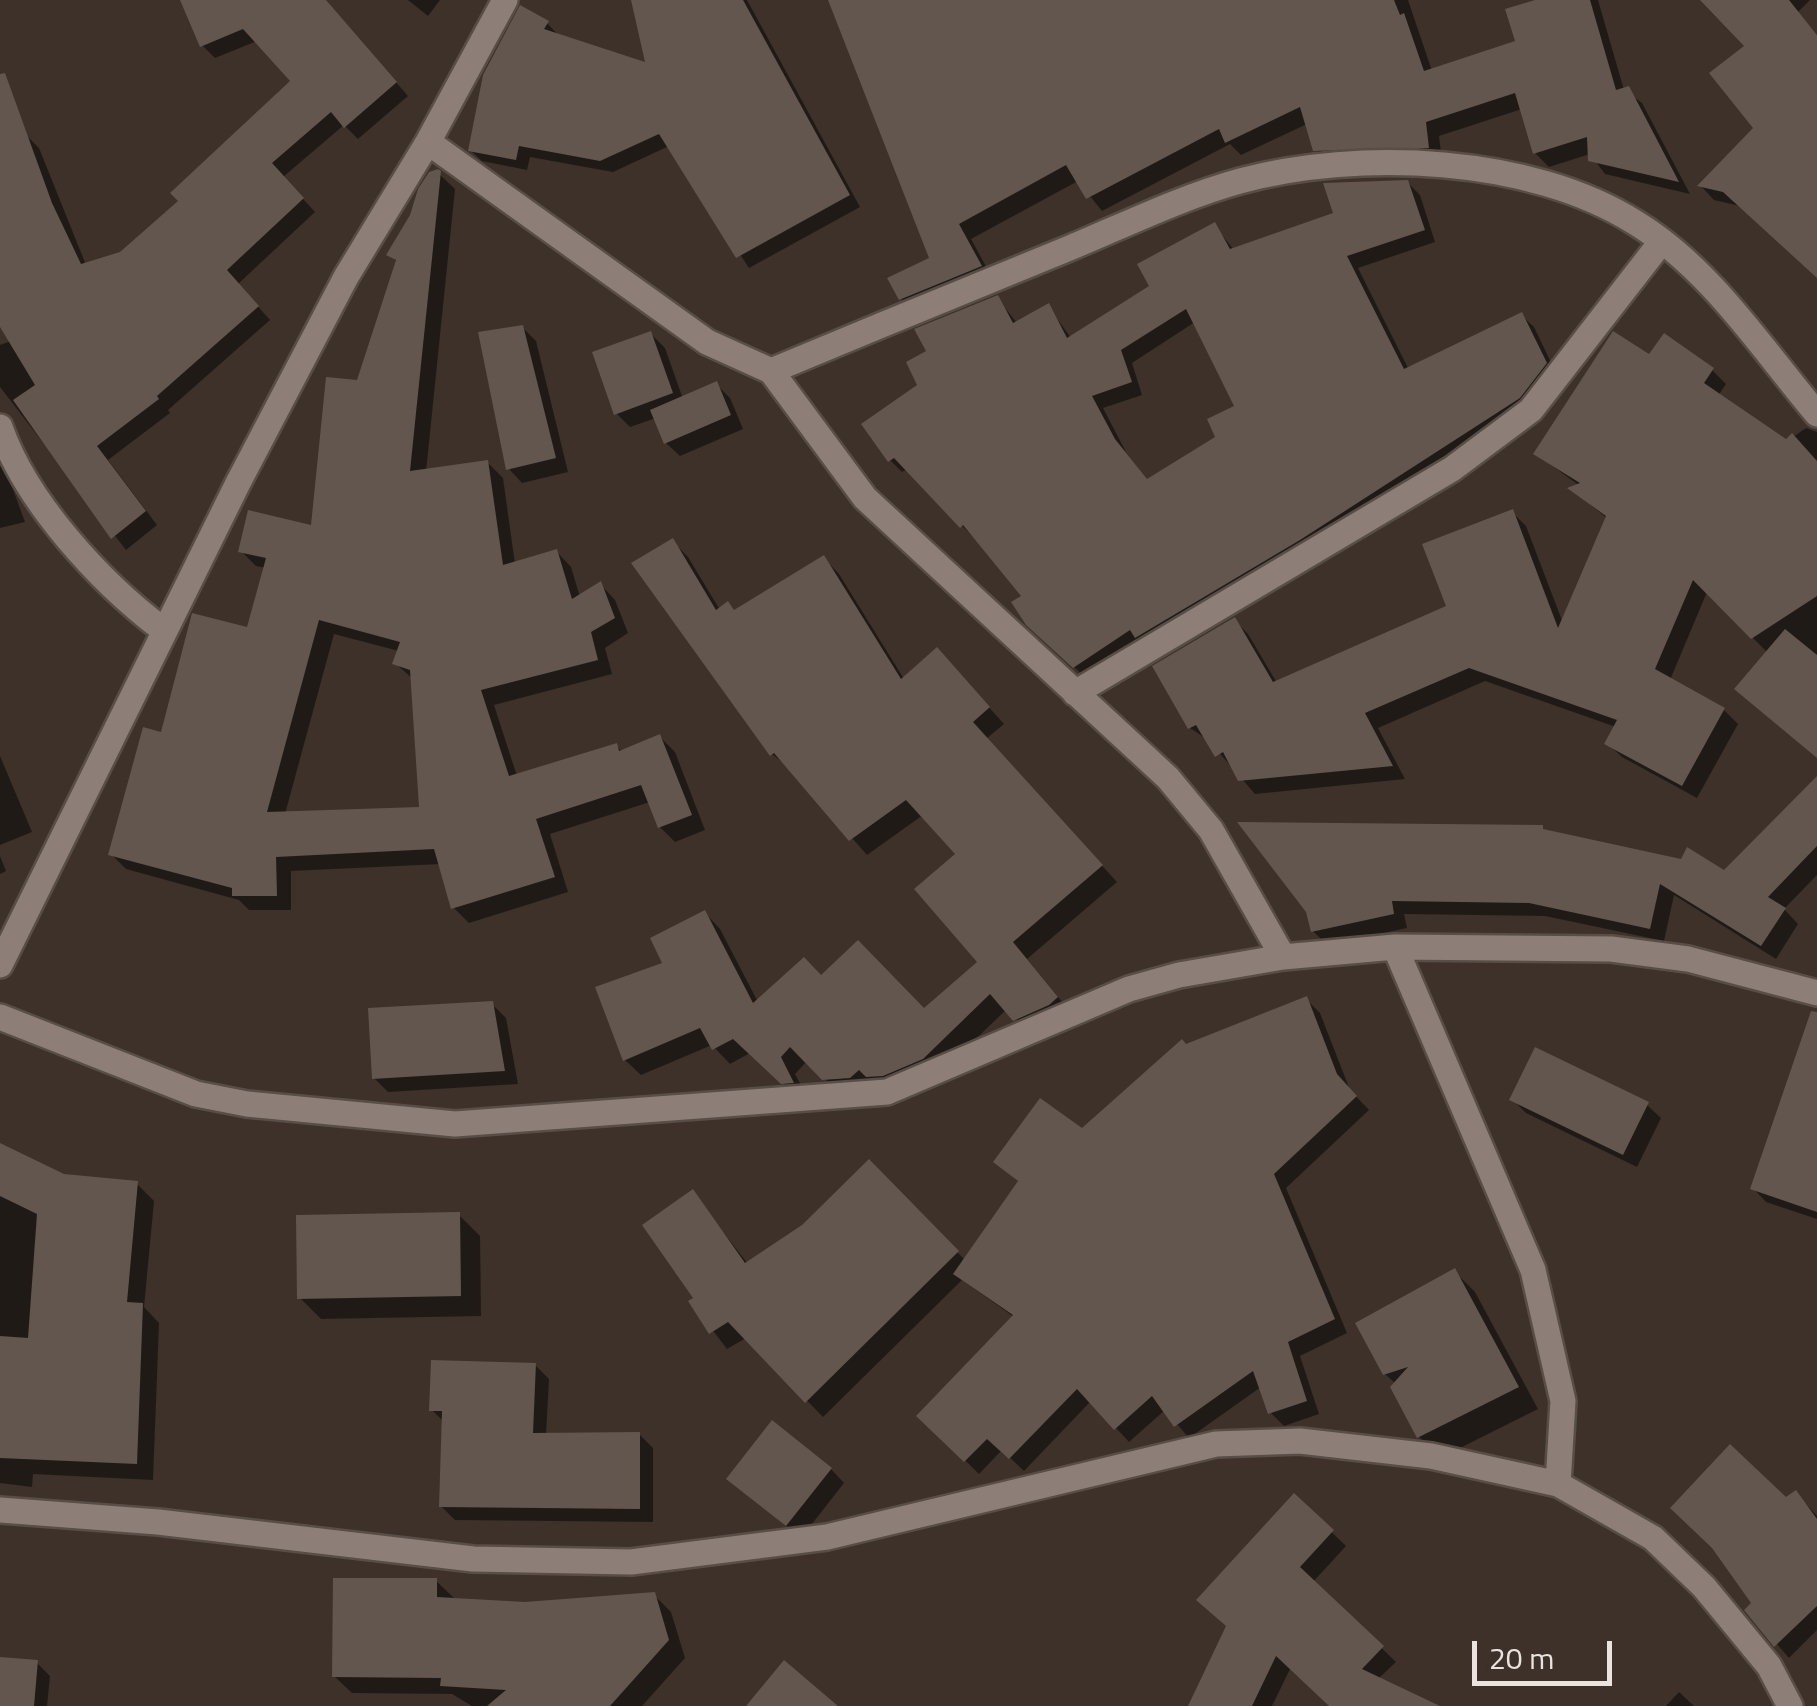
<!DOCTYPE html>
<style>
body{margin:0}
#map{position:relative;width:1817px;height:1706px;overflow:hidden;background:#3d312a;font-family:"Titillium Web",sans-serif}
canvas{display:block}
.scale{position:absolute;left:1472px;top:1641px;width:140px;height:45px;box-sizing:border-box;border:5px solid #ebe3df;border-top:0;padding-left:12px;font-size:30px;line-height:35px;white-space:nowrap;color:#ebe3df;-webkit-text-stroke:8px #3d312a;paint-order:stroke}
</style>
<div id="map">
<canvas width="1817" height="1706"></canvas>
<div class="scale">20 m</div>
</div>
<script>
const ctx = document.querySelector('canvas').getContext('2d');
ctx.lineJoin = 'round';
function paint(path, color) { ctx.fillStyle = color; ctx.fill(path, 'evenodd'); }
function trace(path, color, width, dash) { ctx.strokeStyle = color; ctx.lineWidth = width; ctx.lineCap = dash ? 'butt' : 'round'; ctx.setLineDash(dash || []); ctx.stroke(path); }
const shadow = new Path2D(`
 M183,0H325L408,96L358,139L344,125L283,177L315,212L238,284L270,320L168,410L170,413L108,460L157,525L126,550L0,387V345L11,341L0,322V145L26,135L39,148L86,265L122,254L181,201L293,81L257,41L215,58L202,45Z
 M408,0H440L428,16Z
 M634,0H747L860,207L749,268L669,146L613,172L530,157L527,170L482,161L470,150L547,23L558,35L648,66Z
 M830,0H1408L1432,71L1518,43L1544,0H1598L1624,90L1642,103L1690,194L1605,174L1590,154L1549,167L1535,153L1522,109L1439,136L1442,161L1330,164L1316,150L1307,124L1241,155L1230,144L1102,211L1078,181L971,239L994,281L915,313L901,299L932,259Z
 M1721,0H1810L1798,12L1817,35V273L1740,206L1714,200L1701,186L1756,128L1748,46Z
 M437,172L455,189L426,472L487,462L503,478L515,564L556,551L571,567L580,597L601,585L615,600L628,633L605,648L612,674L494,705L517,776L616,746L623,752L660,737L675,752L705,830L675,842L660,827L650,802L550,834L568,892L469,923L454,908L441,864L291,871V910H249L239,900L126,869L111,854L162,735L249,630L266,568L256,566L241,551L313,528L397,262L389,254ZM334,634L399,651L395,663L413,679L422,810L285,814Z
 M1407,182L1420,195L1435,242L1358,268L1409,370L1521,315L1534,327L1558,377L1532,410L1087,679L1042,637L1024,597L974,538L907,469L902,472L890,460L930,352L997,298L1017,323L1048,306L1071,338L1152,286L1214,225L1234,250L1336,215ZM1195,322L1237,407L1218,438L1148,481L1127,454L1103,408L1142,395L1132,363Z
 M522,327L536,341L568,472L522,483L509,469Z
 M651,334L665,348L683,399L716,384L730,398L743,429L680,456L666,443L656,418L630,427L616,413Z
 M1649,357L1712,370L1726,384L1718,396L1786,442L1806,428L1817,432V757L1768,653L1707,592L1670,680L1724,710L1738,724L1697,798L1622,757L1607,743L1616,727L1485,681L1378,728L1405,779L1255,794L1208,740L1190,728L1234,620L1248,634L1277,683L1449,608L1512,512L1526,526L1563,623L1608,519L1571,489L1580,486L1536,454Z
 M0,454L25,522L0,528Z
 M672,541L688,557L720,610L735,613L824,558L839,574L904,679L952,666L1004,724L986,739L1117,882L1027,959L1072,1014L1031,1035L1007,1009L939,1074L841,1095L807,1061L795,1074L808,1098H800L750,1053L730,1064L712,1045L641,1075L625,1060L666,964L705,913L720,929L758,1002L822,978L924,1011L980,962L958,854L923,815L867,855L790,768L772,754Z
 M0,756L32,832L0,845Z
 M1817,780V875L1784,909L1798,924L1776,959L1674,895L1664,941L1545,916L1404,914L1407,928L1327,945L1313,931L1542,828L1547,833L1725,873Z
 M0,856L6,871L0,874Z
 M1306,999L1320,1013L1350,1090L1369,1110L1286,1188L1347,1333L1300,1356L1319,1414L1284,1426L1270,1412L1261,1387L1189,1438L1165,1410L1129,1442L1091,1401L1024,1471L1002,1450L979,1474L920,1416L1014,1317L962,1280L823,1417L746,1338L727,1349L691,1302L697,1298L692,1192L748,1264L804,1227L869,1163L966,1261L1020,1183L996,1162L1082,1131L1186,1047Z
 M492,1004L506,1018L518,1084L388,1092L374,1078Z
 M1817,1077V1219L1766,1202L1753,1188Z
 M1512,1099L1647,1105L1661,1118L1637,1167L1526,1113Z
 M0,1146L64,1177L137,1184L154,1201L144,1307L159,1323L153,1480L33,1474L32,1487L0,1483Z
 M459,1215L480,1236L481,1316L321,1319L300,1298Z
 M1454,1271L1475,1292L1538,1409L1440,1458L1419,1437L1396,1384L1385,1374Z
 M535,1365L549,1379L546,1435L639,1434L653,1448V1522L455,1520L441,1506L444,1422L432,1410Z
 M831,1469L844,1483L801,1538L729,1479Z
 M1796,1493L1817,1516V1630L1789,1658L1747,1610L1754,1603L1786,1500Z
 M1294,1496L1346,1546L1313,1582L1396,1662L1378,1679L1434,1706H1332L1291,1667L1272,1706H1191Z
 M436,1581L454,1598L525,1605L654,1595L671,1612L685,1658L642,1706H472L452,1694L352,1693L334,1676Z
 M0,1660L37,1663L50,1676L47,1706H0Z
 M1679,1692L1694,1706H1666Z`);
const building = new Path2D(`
 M180,0H326L397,82L344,128L331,112L272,163L304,198L227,270L259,306L157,396L159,399L97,446L146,511L111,539L13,400L35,385L0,327V74L5,73L52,203L81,264L120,252L178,201L170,193L290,81L243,29L200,47Z
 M631,0H743L850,195L736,258L659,134L600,161L519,146L516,160L468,151L483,75L520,5L549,21L544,29L645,62Z
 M828,0H1394L1400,15L1404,13L1424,71L1515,41L1505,9L1535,0H1590L1616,90L1629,86L1679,182L1588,161L1587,137L1533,154L1515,93L1426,122L1429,148L1313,151L1300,107L1225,143L1219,129L1086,199L1066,165L959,224L982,266L899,300L887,278L929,258Z
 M1700,0H1789L1817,35V278L1723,192L1697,186L1753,128L1709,73L1744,46Z
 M438,169L441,171L410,471L488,460L503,565L557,549L572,599L601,581L615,618L591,632L598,660L481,690L509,776L617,743L619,751L660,734L692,815L658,828L641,785L536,819L555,877L451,909L434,849L276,857L277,896H232V888L108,855L143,727L161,732L192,613L247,627L266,558L238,552L248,510L311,525L326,377L357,380L396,260L386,255L410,215L418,189L429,172ZM319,620L400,642L392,664L410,670L419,807L267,812Z
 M1408,180L1425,230L1347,256L1404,369L1522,312L1547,363L1520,398L1300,540L1135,638L1130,630L1073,668L1026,625L1011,602L1021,596L963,525L960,528L894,458L888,462L861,424L917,385L906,362L926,351L914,329L998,295L1013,323L1049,303L1067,338L1149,286L1137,264L1215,222L1230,249L1333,213L1323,183ZM1186,309L1234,406L1207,419L1215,437L1147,479L1115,439L1092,396L1132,382L1121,350Z
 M523,325L556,458L506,470L478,332Z
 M651,331L673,393L614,415L592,352Z
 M1613,331L1649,354L1664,333L1714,368L1704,383L1786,439L1792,433L1817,461V596L1751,639L1693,580L1655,669L1725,708L1682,786L1604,744L1617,720L1469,668L1365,713L1393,766L1238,781L1223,752L1215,757L1196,725L1188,729L1152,666L1235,617L1273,682L1446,606L1422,544L1513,509L1558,628L1606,516L1567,488L1580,483L1533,454Z
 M717,381L731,415L664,444L650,410Z
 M673,538L716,610L728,601L734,610L824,555L901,679L937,647L990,707L973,722L1103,865L1013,942L1058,997L1049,1005L1013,1021L990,994L923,1059L883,1076L866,1077L859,1070L850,1078L822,1080L790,1047L781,1057L794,1083L781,1084L733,1039L712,1050L700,1028L623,1061L595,987L662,963L650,938L705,910L753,1003L804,957L821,975L858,940L924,1008L977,962L914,889L955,854L906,800L849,841L774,753L770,756L631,563Z
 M1785,629L1817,655V758L1734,689Z
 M1817,776V846L1768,897L1786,908L1761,946L1660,884L1650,929L1529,903L1392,901L1394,914L1311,932L1306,912L1237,822L1543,825V829L1681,859L1687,847L1724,870Z
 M1307,996L1337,1074L1357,1096L1274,1174L1335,1319L1288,1342L1307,1401L1268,1414L1253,1371L1174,1427L1152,1396L1114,1430L1077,1389L1009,1459L987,1439L964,1462L916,1416L1013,1315L953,1274L1018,1181L993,1162L1040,1098L1082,1128L1182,1039L1186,1044Z
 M493,1001L505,1071L372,1079L368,1008Z
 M1811,1011L1817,1012V1212L1750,1189Z
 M1535,1047L1649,1102L1623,1155L1509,1100Z
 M0,1143L64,1174L138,1181L127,1302L143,1303L137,1464L0,1458V1336L28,1338L37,1214L0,1196Z
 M869,1159L959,1251L805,1403L728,1322L709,1334L688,1301L693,1298L642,1225L693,1189L745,1263L802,1225Z
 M460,1212L461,1296L297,1299L296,1215Z
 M1455,1268L1519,1387L1417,1438L1390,1387L1408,1367L1383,1375L1355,1323Z
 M431,1360L536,1363L533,1433L640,1432V1509L439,1507L442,1411H429Z
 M772,1420L832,1468L786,1526L726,1479Z
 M1730,1444L1786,1497L1796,1490L1817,1519V1606L1774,1647L1744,1610L1751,1603L1712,1548L1670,1508Z
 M1294,1493L1334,1530L1300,1567L1384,1646L1362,1669L1440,1706H1329L1276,1656L1252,1706H1188L1226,1626L1196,1600Z
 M333,1578H437V1597L525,1602L655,1592L669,1640L610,1706H487L506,1690L440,1686L441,1678L332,1677Z
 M0,1657L38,1660L34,1706H0Z
 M784,1660L838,1706H746Z`);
const street = new Path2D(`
 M428,142L707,342L771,371C871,329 972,288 1072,247C1127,224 1182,197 1240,181C1359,149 1531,156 1636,223C1711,269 1761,348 1817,414
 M771,371L865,498L1168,778L1211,830L1283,957
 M0,427C26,502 100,582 162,629
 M1075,693L1452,469L1531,410L1662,241
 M1395,947L1533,1270L1563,1401L1558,1484
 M0,965L238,483L346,277L428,142L505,0
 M0,1017L196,1094L247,1104L455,1124L887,1092L1129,989L1179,975L1283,957L1395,947L1611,949L1688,959L1817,993
 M0,1510L158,1522L473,1559L631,1562L827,1537L1216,1444L1300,1441L1431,1456L1558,1484L1653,1538L1704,1587L1769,1666L1790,1706`);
paint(shadow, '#0007');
paint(building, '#63564e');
trace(street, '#584e47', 30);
trace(street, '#8d7f77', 25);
</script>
